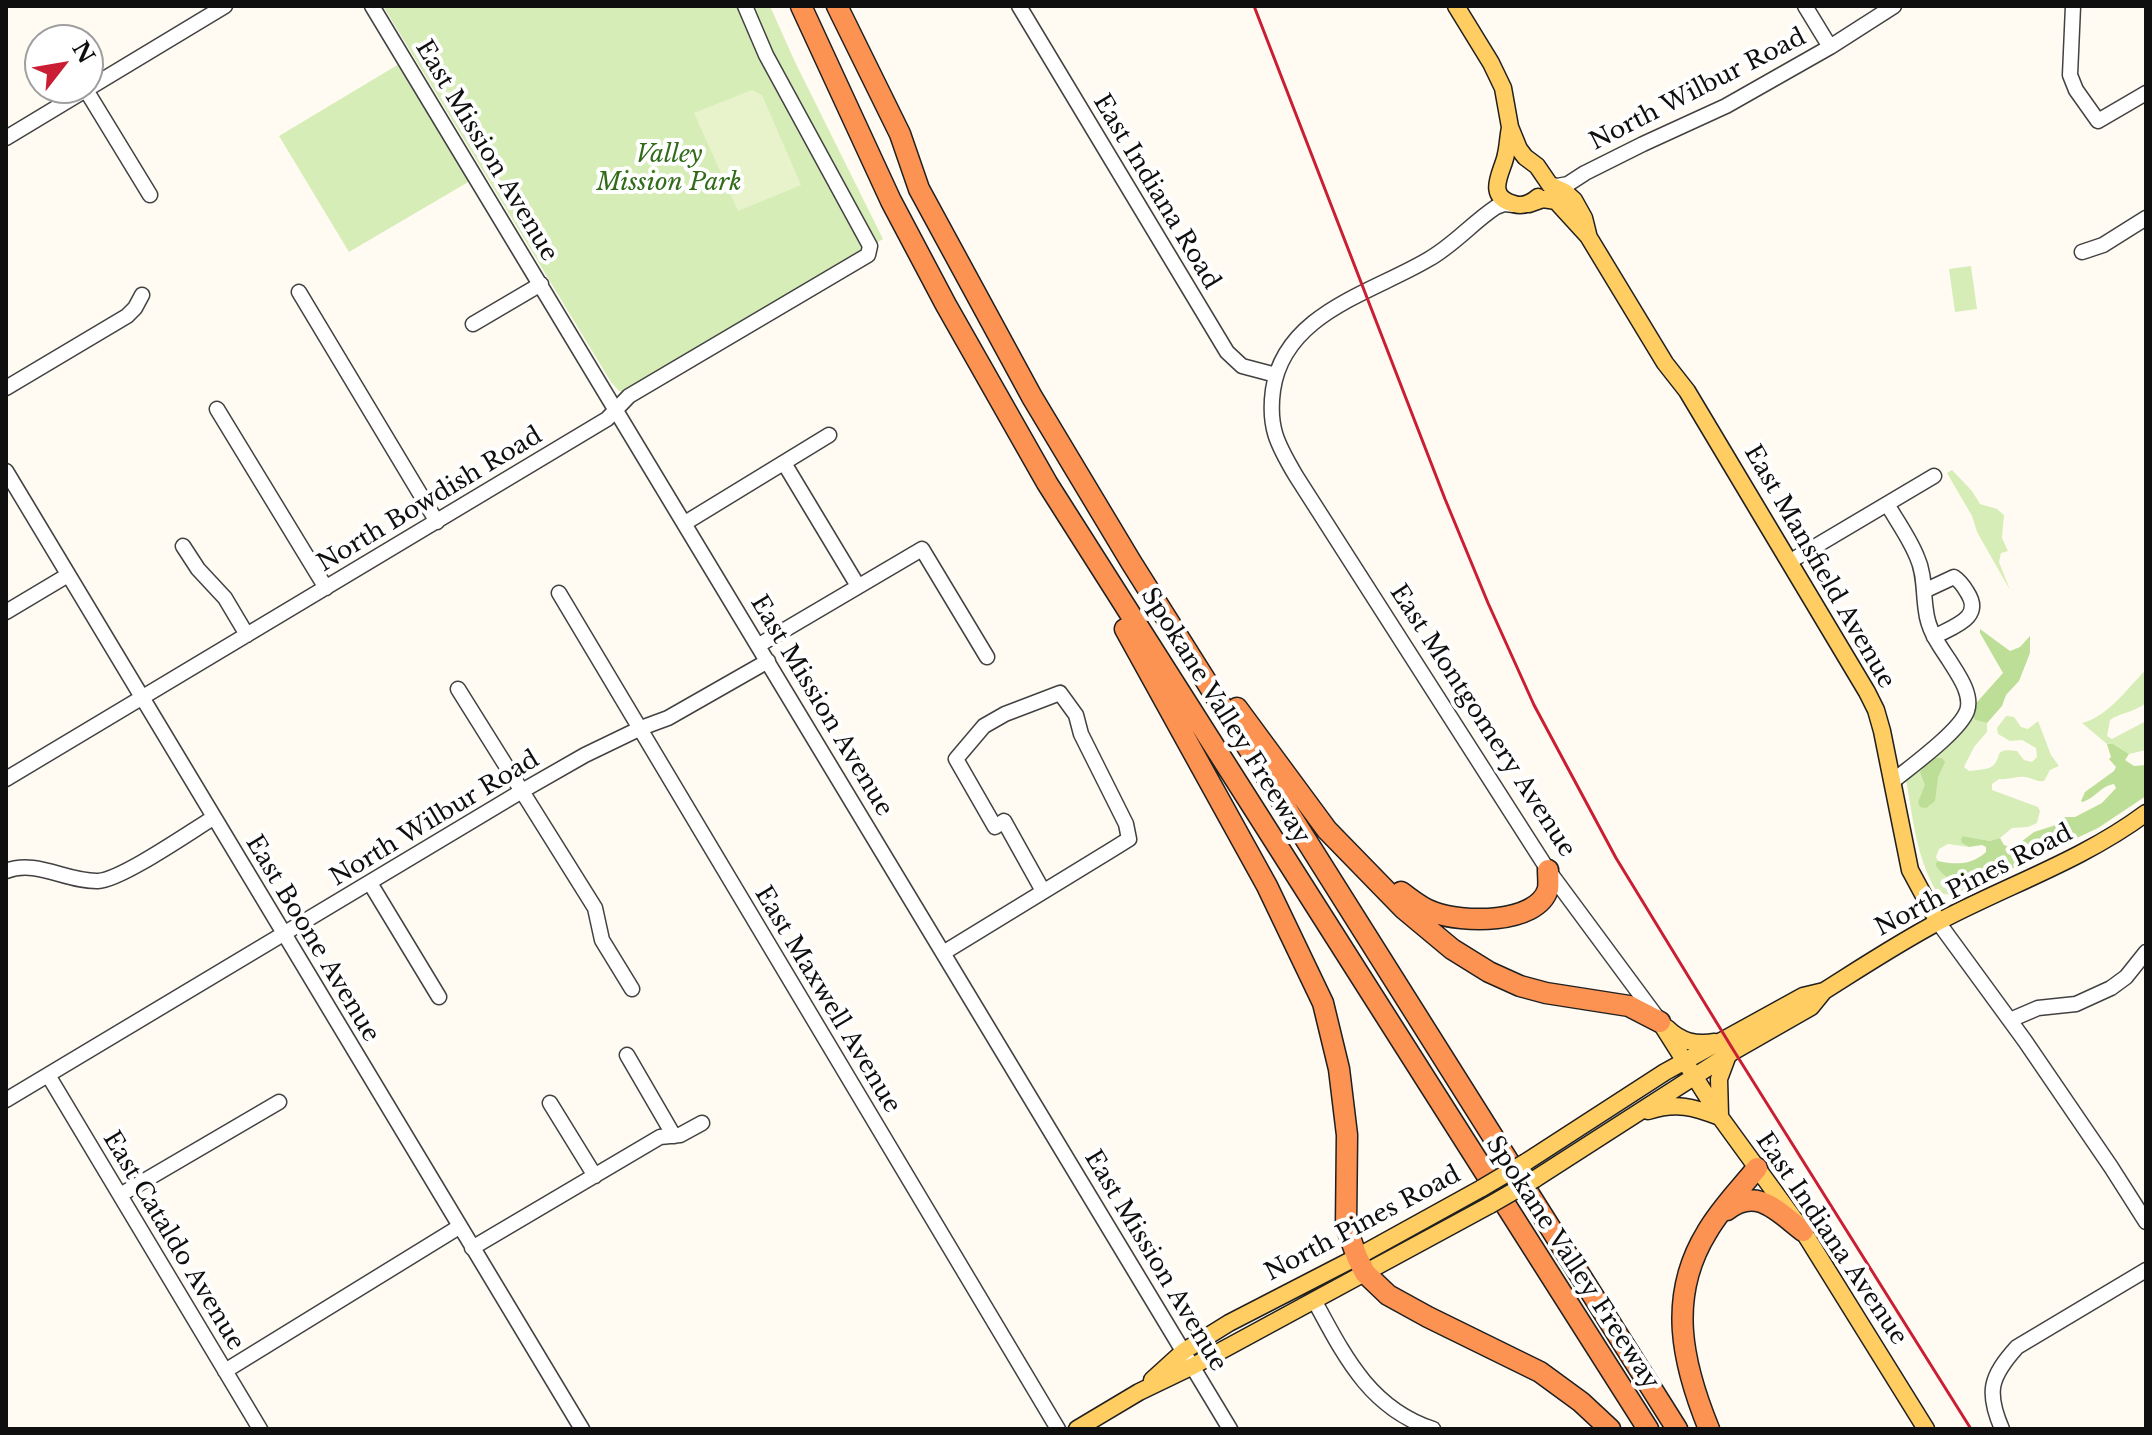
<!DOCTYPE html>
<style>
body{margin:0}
#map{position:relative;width:2152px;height:1435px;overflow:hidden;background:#fffbf2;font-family:"Libre Baskerville",serif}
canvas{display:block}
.frame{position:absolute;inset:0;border:8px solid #0f0f0f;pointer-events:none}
.north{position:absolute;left:24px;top:24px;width:80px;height:80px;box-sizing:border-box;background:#fff;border:2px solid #9f9f9f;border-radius:50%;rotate:59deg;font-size:22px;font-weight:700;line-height:32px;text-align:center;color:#0f0f0f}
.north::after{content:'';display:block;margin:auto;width:28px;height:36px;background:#c91e33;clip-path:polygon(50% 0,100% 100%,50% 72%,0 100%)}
</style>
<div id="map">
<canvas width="2152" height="1435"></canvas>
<div class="frame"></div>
<div class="north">N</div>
</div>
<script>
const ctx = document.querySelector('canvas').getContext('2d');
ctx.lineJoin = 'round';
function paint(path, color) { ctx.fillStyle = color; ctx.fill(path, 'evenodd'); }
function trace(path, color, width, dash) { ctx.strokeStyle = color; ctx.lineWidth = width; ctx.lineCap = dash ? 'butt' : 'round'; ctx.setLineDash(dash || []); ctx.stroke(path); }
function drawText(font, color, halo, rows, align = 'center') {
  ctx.font = font + ' "Libre Baskerville",serif'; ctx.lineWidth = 8; ctx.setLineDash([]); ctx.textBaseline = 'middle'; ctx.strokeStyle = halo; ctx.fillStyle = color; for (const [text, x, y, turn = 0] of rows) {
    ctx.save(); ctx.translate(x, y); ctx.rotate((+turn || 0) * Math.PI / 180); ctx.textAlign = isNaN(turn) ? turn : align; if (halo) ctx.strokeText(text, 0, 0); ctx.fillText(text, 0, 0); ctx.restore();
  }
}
const green = new Path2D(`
 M383,6H770L795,62L883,239L643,383L625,391H619L611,382Z
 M399,64L470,181L349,252L279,136Z
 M1971,266L1977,309L1955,312L1949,269Z
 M1952,470L1972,491L1980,504L1997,509L2004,515L2002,538L2008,551L2001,553L1999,562L2010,590L1977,532L1972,516L1947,473Z
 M2146,670V703C2135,712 2122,712 2110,720L2107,736L2112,739L2146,721V750L2129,754L2113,744H2107L2082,723C2108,717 2128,687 2146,670Z
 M1970,709L1975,720L1987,723V732L1974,747L1964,767L1969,771C1975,770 1986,770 1991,767C2004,758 1991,747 2017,751L2024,760L2032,762L2037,757L2036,748L2022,740L2010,741L1998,734L1997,728L2006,716L2014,717L2021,727L2028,729L2038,721L2051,755L2059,766L2050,770L2044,781C2036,782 2033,778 2025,777C2017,776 2008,780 1999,779L1992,784V790L2038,807L2040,811L2037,823L2028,827L2012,828L2000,838L1990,841L1963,836L1962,843L1969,847L1948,844L1939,849L1936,857L1938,861L1935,865L1963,887L1971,888L1953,895L1943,894L1939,889H1935C1916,855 1913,818 1906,780L1958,727Z`);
const forest = new Path2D(`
 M1980,629L2010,651L2020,647L2030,636V653L2019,681L2006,695L2002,706L1987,723L1975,720L1970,710L2003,673L1980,633Z
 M2107,744H2113L2129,754L2125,760L2134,766L2146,765V796L2098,828L1971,888C1958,887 1942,876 1935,864L1938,861C1956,865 1972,865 1986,852V847L1982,845L1969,847L1962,843L1961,839L1963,836L1990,841L2000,838L2004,845L2009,847L2021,842L2034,832L2053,826L2065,817H2075L2102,803L2116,788L2114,784C2102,785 2095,798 2083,802L2081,801L2085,792L2114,771L2116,767L2109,759L2111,757Z
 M1934,758H1942L1945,762L1938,777L1935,801L1926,808L1920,807L1918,802L1925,785L1920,772L1925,765Z`);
const pitch = new Path2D(`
 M752,90L762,95L801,185L738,211L694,113Z`);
const minor = new Path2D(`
 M372,6L1230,1429
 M1019,6L1227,352L1242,366L1276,375
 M1805,6L1830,47
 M2073,6L2070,75L2076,90L2098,121L2146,93
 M86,90L150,195
 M6,138L225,6
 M1551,185L1557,186L1568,184L1585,173L1643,144L1726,106L1830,47L1894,6
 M1514,205L1504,204L1496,207C1472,223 1455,244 1429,259C1372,293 1284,313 1273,390C1268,427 1277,444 1296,476L1548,870L1659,1020
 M2082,252L2103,245L2146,218
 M299,292L437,522
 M473,324L541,284
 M6,388L127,316L135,308L142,295
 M217,409L326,588
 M784,463L858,586
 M6,471L582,1429
 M1887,504C1897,521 1910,539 1917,557C1925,574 1923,593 1926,611C1928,630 1939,645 1949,660C1957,673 1973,694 1967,711C1959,732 1910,767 1892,782
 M685,523L829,435
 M183,546L198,569L225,598L247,635
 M1789,562L1934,476
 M1924,591L1954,577C1960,581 1963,585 1967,592C1984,618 1954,626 1934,637
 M559,593L1058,1429
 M6,612L68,575
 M759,645L922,549L987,657
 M458,689L595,908L602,940L632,989
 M6,779L607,419L629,396L868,255L870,246L766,55L745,6
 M6,871C36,859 67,882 98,881C121,880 190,832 213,818
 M370,883L439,997
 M1938,922L2025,1041L2111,1167L2146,1222
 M943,953L1113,849L1129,839L1126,824L1081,734L1076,715L1060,693L1005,714L984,726L956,759L995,827L1004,821L1043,891
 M2010,1020L2038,1008L2076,1004L2111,988L2126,977L2146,952
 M627,1055L674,1136
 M48,1075L260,1429
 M6,1100L522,791L585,755L641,728L668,718L768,661
 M550,1103L595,1176
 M120,1195L279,1102
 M472,1248L660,1137L680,1135L702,1123
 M1314,1300C1344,1355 1369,1408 1433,1429
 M225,1371L459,1227
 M2002,1429C1986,1392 1990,1377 2017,1347L2146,1270`);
const major = new Path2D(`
 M1456,6L1491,63L1503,88L1510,127L1519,149L1525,157L1537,166L1550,185L1565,192L1574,200L1584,218L1588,234
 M1510,128C1508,137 1508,146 1506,154C1504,170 1483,196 1514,204C1523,207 1531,203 1538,197
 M1529,204L1543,199L1556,201L1588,236L1665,363L1687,391L1867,692L1876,710L1882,731L1910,870L1938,922
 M1660,1022L1720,1117L1803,1231L1926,1429
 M1667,1028C1681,1042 1696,1045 1715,1042
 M1648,1111C1677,1102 1693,1107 1720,1117
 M1720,1115L1719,1079L1728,1055
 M1526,1162L1665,1072L1803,996L1824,991C1862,967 1900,942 1940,921C2008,885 2083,860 2146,813
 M1535,1179L1734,1051L1811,1007L1824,991
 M1152,1380L1184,1351L1229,1323L1357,1257L1482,1188
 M1077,1429L1139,1392L1193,1366L1490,1205`);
const highway = new Path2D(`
 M801,6L891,201L946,305L1047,483L1648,1429
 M837,6L900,134L919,189L1032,397L1131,562L1677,1429
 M1125,629L1267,886L1323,1003L1339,1069L1347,1135L1346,1226L1357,1257L1365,1273L1388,1295L1428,1317L1540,1372L1581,1402L1610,1429
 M1237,708L1327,830L1404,909L1452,949L1489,972L1520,986L1546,993L1629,1006L1660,1022
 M1401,892C1411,899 1421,908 1433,912C1461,923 1537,925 1548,889C1549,883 1548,875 1548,870
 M1727,1210C1757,1186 1778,1212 1803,1231
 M1709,1429C1682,1363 1667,1297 1707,1232C1720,1209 1740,1189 1757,1168`);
const rail = new Path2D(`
 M1254,6L1445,499L1488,603L1534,705L1616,858L1734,1051L1971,1429`);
const majorBridge = new Path2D(`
 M1482,1188L1526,1162
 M1490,1205L1535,1179`);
const streetNames = [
 ["North Wilbur Road",1698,90,-27],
 ["East Mission Avenue",486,151,59],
 ["East Indiana Road",1156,192,59],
 ["North Bowdish Road",430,500,-31],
 ["East Mansfield Avenue",1819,567,60],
 ["East Mission Avenue",821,706,59],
 ["Spokane Valley Freeway",1225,716,58],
 ["East Montgomery Avenue",1482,721,57],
 ["North Wilbur Road",435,819,-31],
 ["North Pines Road",1974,881,-27],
 ["East Boone Avenue",312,939,59],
 ["East Maxwell Avenue",827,1000,59],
 ["North Pines Road",1363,1224,-28],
 ["East Indiana Avenue",1831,1239,56],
 ["East Cataldo Avenue",173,1241,59],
 ["East Mission Avenue",1155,1261,59],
 ["Spokane Valley Freeway",1572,1263,57]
];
const parkNames = [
 ["Valley",669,155],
 ["Mission Park",669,183]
];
paint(green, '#d7edb8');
paint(forest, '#bcde96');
paint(pitch, '#e8f3cb');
trace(minor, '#424242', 17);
trace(major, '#202020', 19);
trace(highway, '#202020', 23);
trace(minor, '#fff', 14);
trace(major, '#ffcd62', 16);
trace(highway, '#fd9352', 20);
trace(rail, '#c91e33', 3);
trace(majorBridge, '#202020', 19, []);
trace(majorBridge, '#ffcd62', 16);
drawText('24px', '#0f0f0f', '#fff', streetNames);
drawText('italic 24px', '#326c1b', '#fff', parkNames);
</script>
